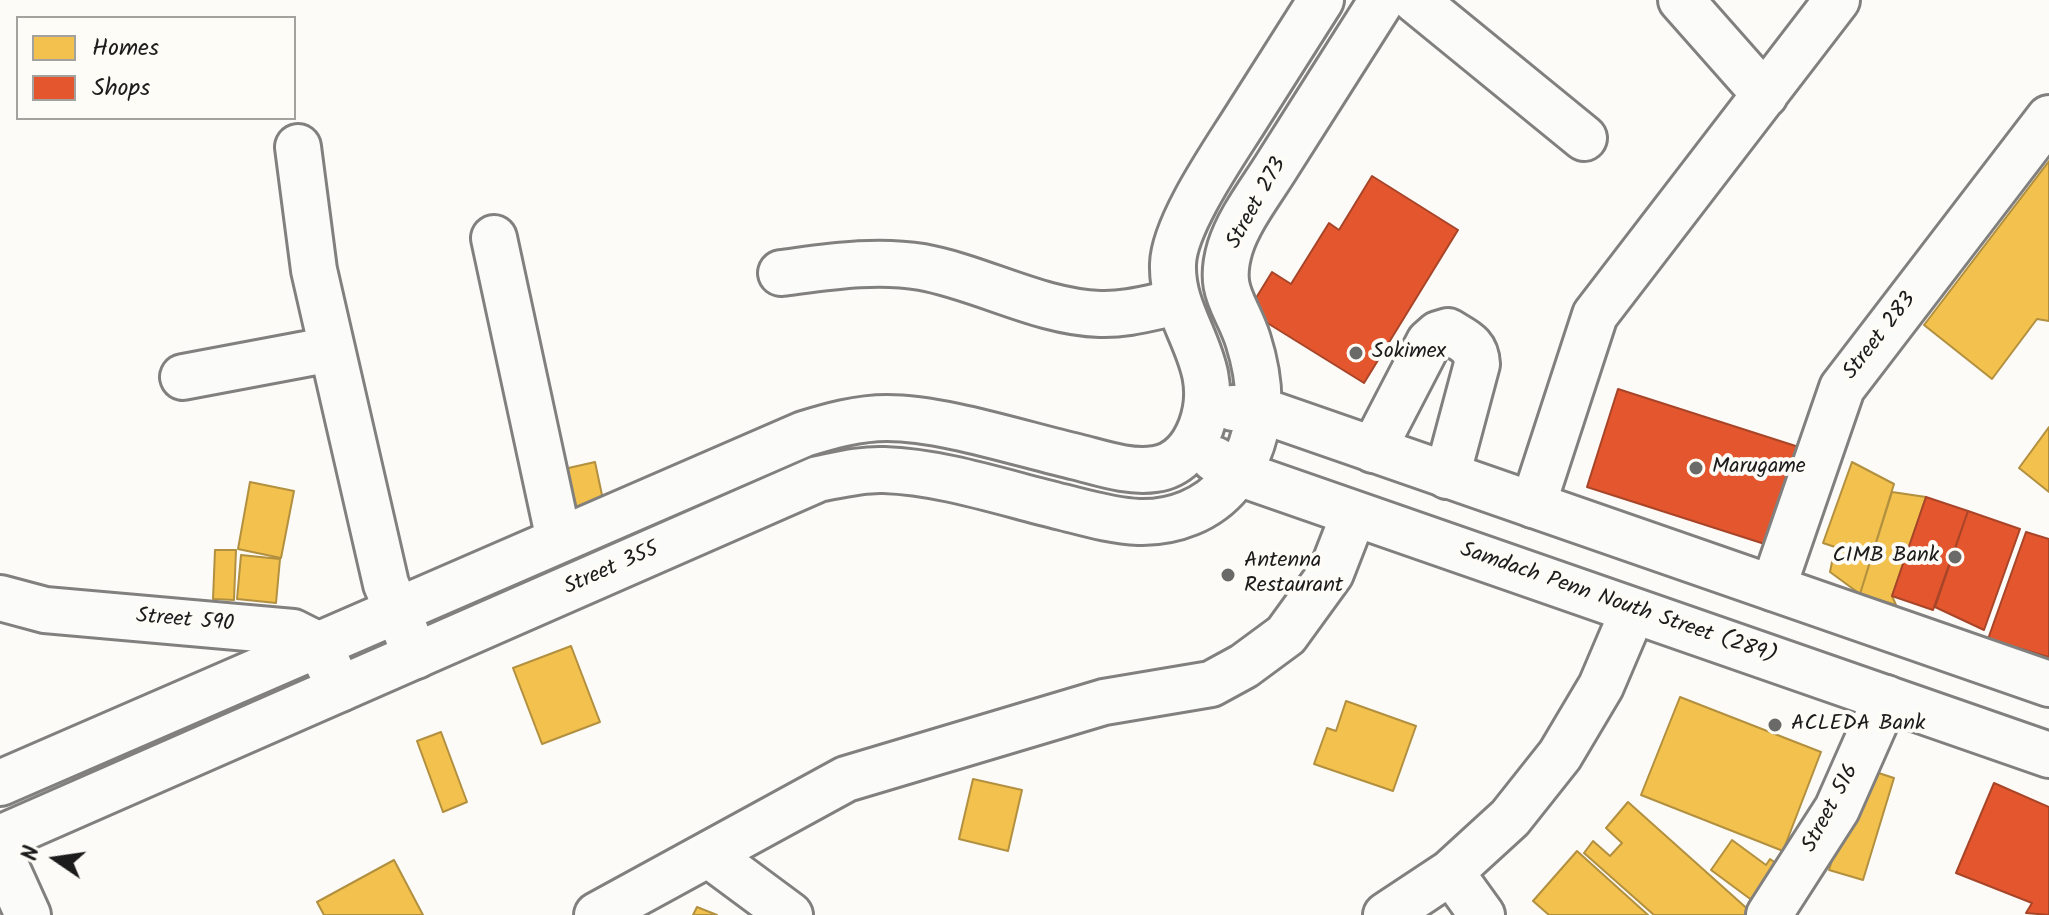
<!DOCTYPE html>
<style>
body{margin:0}
#map{position:relative;width:2049px;height:915px;overflow:hidden;background:#fcfbf8;font-family:Kalam,sans-serif}
canvas{display:block}
.legend{position:absolute;left:16px;top:16px;width:280px;height:104px;box-sizing:border-box;background:#fdfcf7;border:2px solid #a3a29f;margin:0;padding:10px 14px;list-style:none;font-size:24px;color:#1c1c1c}
.legend li{display:flex;align-items:center;gap:16px;height:40px}
.legend b{width:40px;border:2px solid #a3a29f}
.north{position:absolute;left:16px;top:819px;width:80px;height:80px;-webkit-text-stroke:6px #fdfcf7;paint-order:stroke;rotate:283deg;font-size:22px;font-weight:700;line-height:32px;text-align:center;color:#1c1c1c}
.north::after{content:'';display:block;margin:auto;width:28px;height:36px;background:#1c1c1c;clip-path:polygon(50% 0,100% 100%,50% 72%,0 100%)}
</style>
<div id="map">
<canvas width="2049" height="915"></canvas>
<ul class="legend">
<li><b style="height:22px;background:#f2c14e"></b>Homes</li>
<li><b style="height:22px;background:#e4572e"></b>Shops</li>
</ul>
<div class="north">N</div>
</div>
<script>
const ctx = document.querySelector('canvas').getContext('2d');
ctx.lineJoin = 'round';
function paint(path, color) { ctx.fillStyle = color; ctx.fill(path, 'evenodd'); }
function trace(path, color, width, dash) { ctx.strokeStyle = color; ctx.lineWidth = width; ctx.lineCap = dash ? 'butt' : 'round'; ctx.setLineDash(dash || []); ctx.stroke(path); }
function drawText(font, color, halo, rows, align = 'center') {
  ctx.font = font + ' Kalam,sans-serif'; ctx.lineWidth = 8; ctx.setLineDash([]); ctx.textBaseline = 'middle'; ctx.strokeStyle = halo; ctx.fillStyle = color; for (const [text, x, y, turn = 0] of rows) {
    ctx.save(); ctx.translate(x, y); ctx.rotate((+turn || 0) * Math.PI / 180); ctx.textAlign = isNaN(turn) ? turn : align; if (halo) ctx.strokeText(text, 0, 0); ctx.fillText(text, 0, 0); ctx.restore();
  }
}
const homes = new Path2D(`
 M2049,161V321L2037,319L1992,379L1924,325Z
 M2049,427V492L2019,468Z
 M595,462L606,514L575,521L564,469Z
 M1852,462L1894,484L1860,594L1830,572L1835,547L1823,543Z
 M250,482L294,491L281,558L238,549Z
 M1892,492L1926,497L1892,596L1896,605L1860,594Z
 M215,550H236L234,600L213,599Z
 M241,555L280,559L276,603L237,599Z
 M571,646L600,722L542,744L513,668Z
 M1680,697L1821,752L1783,851L1641,795Z
 M1346,701L1416,726L1393,791L1314,764L1327,728L1336,731Z
 M441,732L467,802L443,812L417,741Z
 M1860,767L1894,778L1863,880L1829,870Z
 M973,779L1022,790L1008,851L959,839Z
 M1628,802L1752,913L1750,915H1654L1584,853L1593,841L1610,856L1622,843L1606,828Z
 M1732,840L1766,865L1770,859L1783,868L1757,904L1711,870Z
 M1577,851L1648,915H1549L1533,901Z
 M394,860L423,915H324L317,902Z
 M697,907L717,915H693Z`);
const shops = new Path2D(`
 M1372,176L1458,230L1364,383L1248,311L1272,272L1291,284L1329,223L1339,230Z
 M1618,389L1805,449L1774,547L1587,487Z
 M1926,497L1968,511L1933,610L1892,596Z
 M1968,511L2020,529L1984,630L1935,607Z
 M2026,532L2049,539V657L1988,639Z
 M1994,783L2049,807V915L2026,913L2032,903L1956,873Z`);
const minor = new Path2D(`
 M1415,0L1584,138
 M1681,0L1765,95
 M298,147L314,270L386,584L416,656
 M494,238L559,540
 M781,273C828,267 875,259 922,267C982,278 1039,312 1100,314C1127,315 1152,307 1178,302
 M183,377L332,349
 M1373,450L1429,342L1438,334L1448,331C1464,341 1476,344 1477,364L1447,476
 M1533,505L1595,315L1837,0
 M1773,588L1842,388L2049,118
 M0,598L45,610L293,632L319,645L340,689
 M0,853L28,915
 M709,855L790,915
 M1451,872L1482,915
 M597,915L846,779L1104,702L1211,684L1244,666L1286,635L1331,573L1354,514
 M1386,915L1451,872L1510,818L1560,755L1601,686L1633,611
 M1769,915L1837,809L1886,698`);
const major = new Path2D(`
 M1233,408L1260,410L2049,684
 M1214,459L1238,473L2049,755
 M0,783L804,434C830,426 858,418 887,418C943,418 1021,444 1077,457C1101,463 1129,473 1155,469C1178,466 1193,448 1201,427C1225,362 1171,324 1173,264C1174,226 1222,156 1243,123C1269,82 1295,41 1321,0
 M0,838L818,479C839,475 862,469 884,470C943,472 1004,493 1062,507C1086,513 1113,521 1139,522C1173,523 1208,510 1230,483C1264,441 1264,390 1248,340C1236,303 1217,292 1230,248C1239,219 1262,190 1278,164C1313,109 1347,55 1382,0`);
const markers = [
 [1356,353,8,"#6a6a69"],
 [1696,468,8,"#6a6a69"],
 [1955,557,8,"#6a6a69"],
 [1228,575,8,"#6a6a69"],
 [1775,725,8,"#6a6a69"]
];
const streetNames = [
 ["Street 273",1258,204,-61],
 ["Street 283",1881,337,-52],
 ["Street 355",612,570,-24],
 ["Samdach Penn Nouth Street (289)",1618,605,19],
 ["Street 590",185,622,5],
 ["Street 516",1832,809,-62]
];
const poiNames = [
 ["Sokimex",1372,353],
 ["Marugame",1712,468],
 ["CIMB Bank",1939,557,"right"],
 ["Antenna",1244,562],
 ["Restaurant",1244,587],
 ["ACLEDA Bank",1791,725]
];
paint(homes, '#f2c14e');
trace(homes, '#b2903f', 2);
paint(shops, '#e4572e');
trace(shops, '#a84529', 2);
trace(minor, '#81807f', 50);
trace(major, '#81807f', 50);
trace(minor, '#fbfbf9', 44);
trace(major, '#fbfbf9', 44);
for (const [x, y, r, color] of markers) { const dot = new Path2D(); dot.arc(x, y, r, 0, 2 * Math.PI); ctx.fillStyle = color; ctx.fill(dot); trace(dot, '#fdfcf7', 3); }
drawText('22px', '#1c1c1c', '#fdfcf7', streetNames);
drawText('22px', '#1c1c1c', '#fdfcf7', poiNames, 'left');
</script>
